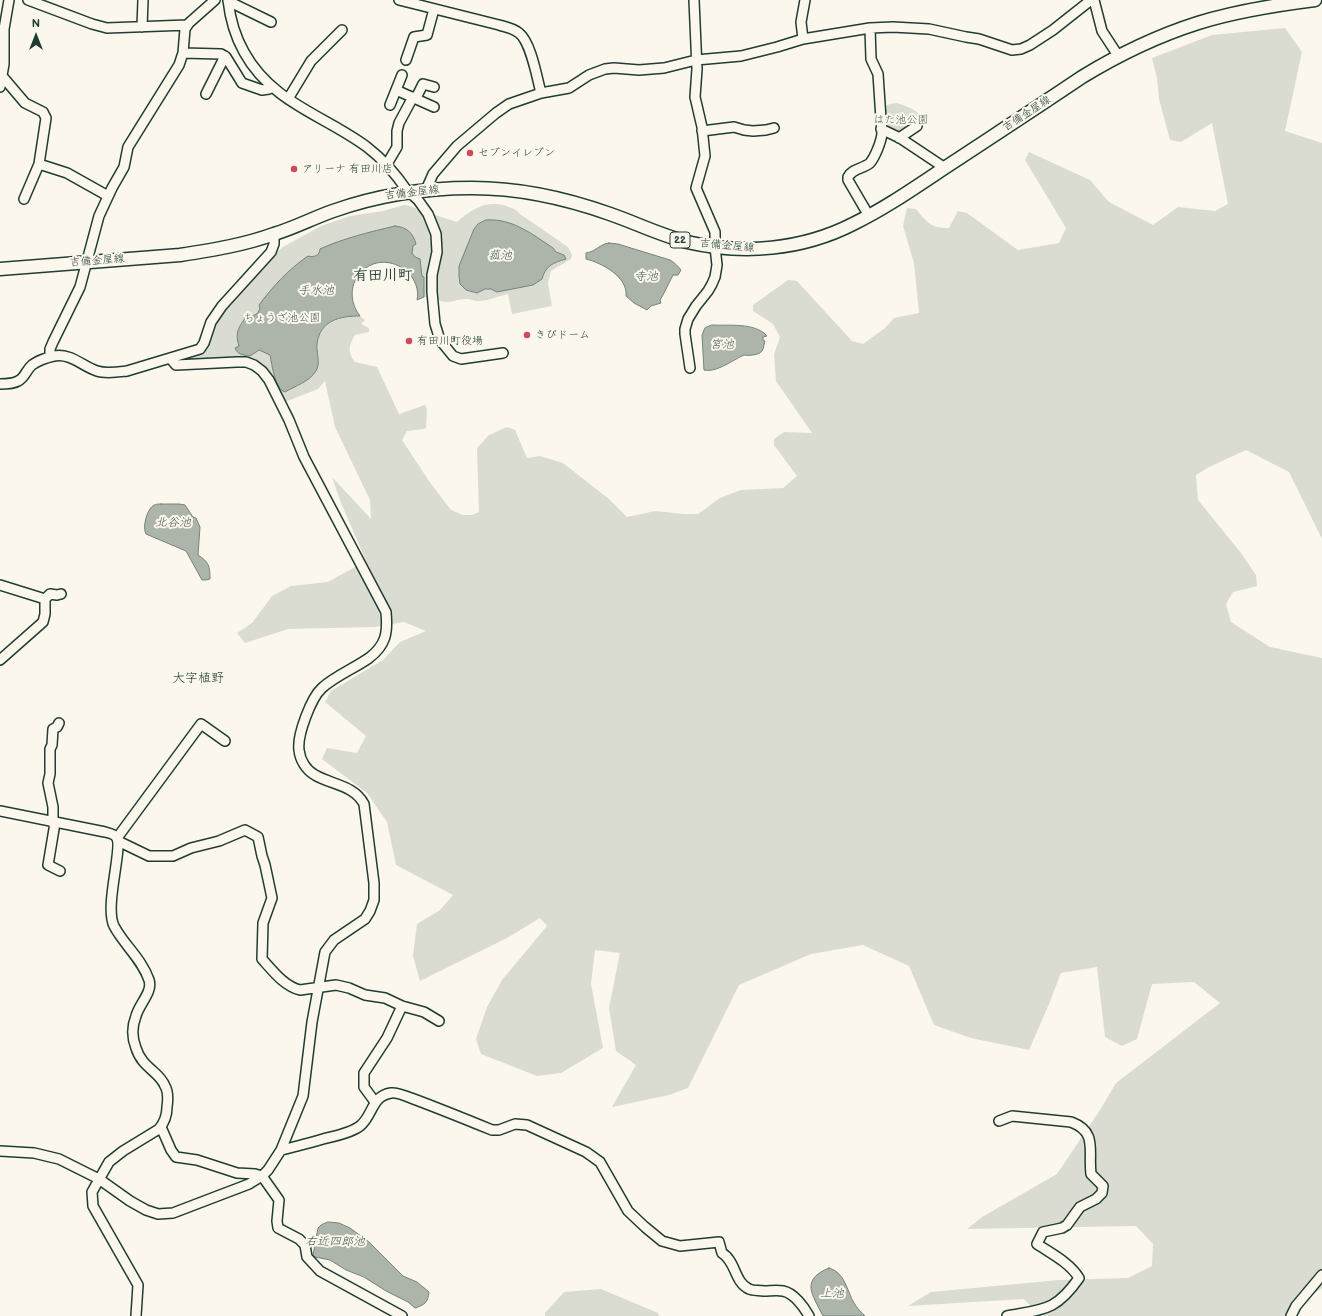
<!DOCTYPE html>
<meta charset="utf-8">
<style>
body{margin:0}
#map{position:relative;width:1322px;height:1316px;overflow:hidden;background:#fbf7ec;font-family:"Balsamiq Sans",sans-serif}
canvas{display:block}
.north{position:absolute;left:16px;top:16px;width:40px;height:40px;-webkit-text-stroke:3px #fbf7ec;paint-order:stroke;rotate:0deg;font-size:11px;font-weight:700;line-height:16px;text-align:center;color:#1f3d34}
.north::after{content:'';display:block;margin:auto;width:14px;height:18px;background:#1f3d34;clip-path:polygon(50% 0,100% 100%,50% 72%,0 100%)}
</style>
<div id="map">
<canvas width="1322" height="1316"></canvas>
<div class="north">N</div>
</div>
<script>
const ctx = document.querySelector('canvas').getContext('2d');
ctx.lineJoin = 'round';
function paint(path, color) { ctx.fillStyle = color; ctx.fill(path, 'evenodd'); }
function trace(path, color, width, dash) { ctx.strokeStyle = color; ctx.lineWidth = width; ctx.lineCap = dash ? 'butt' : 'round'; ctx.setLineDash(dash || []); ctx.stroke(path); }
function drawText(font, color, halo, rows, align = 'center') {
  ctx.font = font + ' "Balsamiq Sans","Klee One",sans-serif'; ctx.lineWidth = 4; ctx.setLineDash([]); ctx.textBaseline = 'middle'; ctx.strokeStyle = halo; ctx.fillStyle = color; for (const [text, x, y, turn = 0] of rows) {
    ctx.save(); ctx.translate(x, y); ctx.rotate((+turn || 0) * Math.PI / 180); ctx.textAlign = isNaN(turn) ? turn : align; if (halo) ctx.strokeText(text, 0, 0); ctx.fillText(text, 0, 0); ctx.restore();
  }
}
const green = new Path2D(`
 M1285,28L1302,52L1285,131L1322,143V539L1289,472L1246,450L1209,467L1196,475L1198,500L1241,553L1256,575L1257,586L1233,592L1226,604L1231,622L1270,647L1322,658V1288L1285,1316H1040L1024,1299L908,1306L931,1292L1059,1280L1128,1278L1152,1266L1153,1244L1136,1226L967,1229L982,1217L1057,1174L1100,1110L1116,1083L1220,1003L1194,982L1152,984L1137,1039L1122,1046L1105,1037L1097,967L1061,973L1049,1004L1029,1050L971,1038L934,1025L909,966L863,945L811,954L739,985L688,1088L669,1095L612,1107L636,1065L616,1051L609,1008L620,953L595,950L591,984L603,1048L561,1073L537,1076L481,1054L476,1039L487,1007L502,980L547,926L540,918L507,938L420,981L413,956L417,924L440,910L453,895L396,865L387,822L367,793L322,759L327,748L357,753L366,736L325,702L331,691L383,660L400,642L426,631L404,622L375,627L288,629L245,643L237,633L252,623L272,596L291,586L328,582L366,561L341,503L332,477L371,519L370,500L335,427L325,381L318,389L285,402L258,362L185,361L184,357L199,353L216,320L272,256L283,247L321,226L350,216L383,211L404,205L410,206L415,208L420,212L422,216L435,215L457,222C472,209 486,200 506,206C512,208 516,209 520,214L568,247L572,255L571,259L551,271L548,283L552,306L512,314L508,294C498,296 489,301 479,301C475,302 471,299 467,299C456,298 445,307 436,298L424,297L417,300C420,248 348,254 352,297C352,307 357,314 365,320L361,324L369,328V332L355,335C349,345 347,352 355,362L377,367L399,414L425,405L427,409L426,428L423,429L407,431L402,440L429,481L451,510L463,515H472L479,512L477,448L489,435L507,427L515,430L527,458L540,456L563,463L609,499L627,517L655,511L684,514H698L720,498L741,490L783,488L797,476L774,445V439L784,432L812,433L776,381L774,354L780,337L773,324L753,311V305L788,280L797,281L852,341L863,344L885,328L894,318L919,313L914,263L903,226L907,208L916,209C927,223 931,228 949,228L958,211L967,213L1018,250L1059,243L1066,228L1025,160L1029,152L1090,180L1109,202L1153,225L1178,207L1215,211L1228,204L1212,123L1181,142L1170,140L1159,99L1157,78L1152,58L1212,35Z
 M896,103C901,104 915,109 918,113C921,117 919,122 920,127L903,138L886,128L883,107L890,104Z
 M601,1289L658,1313L659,1316H545V1313L564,1292Z`);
const water = new Path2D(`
 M486,220C512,218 532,234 553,248L556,252L564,255L566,259C553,263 546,265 542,279L533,285L497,292L491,289H485L477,293L466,290L460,284L459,276V266L474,229L478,224Z
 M395,226C407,227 413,233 416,244L413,246L412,253L415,257L420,259L422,276L424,277V297L417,300C418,295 418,290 416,285C410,268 390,258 373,264C351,273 346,298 360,316C340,316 320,320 317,344C316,353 321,363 316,371C309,382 295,386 285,392C275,389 272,365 270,355L259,350L250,356C243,355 238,355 235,348L239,346C234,331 240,326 248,314L253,316L258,313L260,308L259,305C273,286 289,269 308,256C314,258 320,255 320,249C344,238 370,232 395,226Z
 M609,243L618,244L670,260C675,263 678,266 681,270L678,275H673L663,295L660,300L661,303L651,306L647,310L634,303L626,296C628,277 602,263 586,259V253C595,252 600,244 609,243Z
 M712,325C728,326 755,322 767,336L763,337V340L765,341C764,344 764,346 763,349C762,355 749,356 744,355C733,360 716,373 704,370L702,335L705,328Z
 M161,504H179L185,505L193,517L196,518L200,527L198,555C209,562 210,566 210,579L206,580H202L186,551L146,534C142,527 147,509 154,505C156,504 159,504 161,504Z
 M328,1222L339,1223L350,1228L369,1242L403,1276L417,1282L429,1292C428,1303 424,1305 415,1308L408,1302L386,1291L364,1277L346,1270L330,1260L315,1257L313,1255L318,1228L321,1225Z
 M829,1268C845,1272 847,1291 854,1303C857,1308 861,1312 865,1316H823C812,1294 800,1280 829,1268Z`);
const minor = new Path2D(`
 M28,0L92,24L107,28L187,25
 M228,0C230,18 235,36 244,52C272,103 324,115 367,147C384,160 396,174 408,192
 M399,0L499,25C505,27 513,28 519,33C531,42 537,78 541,93
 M1094,0L1102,31L1119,57
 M228,1L271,22
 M142,27L143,0
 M803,39L801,22L805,0
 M183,53L221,54L226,57L242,83L262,90L269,89L272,87
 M406,60L414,37L427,35L434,9
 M2,76L25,103L43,112L46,118L39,164L24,199
 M0,87L4,64V29L9,0
 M396,90L434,107
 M206,94L225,56
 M416,98L423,84L434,87
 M288,99L311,61L342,30
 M390,105L402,75
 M881,129L900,138L945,168
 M702,131L734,127L744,130L753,131L766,130L774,128
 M899,138L917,126
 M39,164L67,173L108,196
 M387,164L397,147V131L399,123L413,97
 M426,190L433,174L457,146L496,113L509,104L541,93L569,88L589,75L605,69L614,68L639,70L664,68L696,60L741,56L777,47L803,39L870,28L893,27L929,29L966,37L979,39L1012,50L1021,49L1030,45L1053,30L1091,0
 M409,192L418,200L428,214L436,234L437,252L432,275V292L435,324L440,340L453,356L461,359L503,353
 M869,216L848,180V177C853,168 863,169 870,163C875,157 881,142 882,134L878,74L871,59L870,28
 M50,357V349L53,342L80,287L99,216L112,188L124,167L128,147L179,65L183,53L185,29L189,23L215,0
 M690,368L685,334V329L688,319L696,306L708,291L712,284L715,277L717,265L715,247V232L696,188L705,156L702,127L695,97L697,69L694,0
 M0,384C6,384 13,384 18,381C25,378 26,370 32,365C37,361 48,357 54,356C71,353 82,366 97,371C106,374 118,372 127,371L200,349L204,343L211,322L222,306L271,252L274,244V235
 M0,585L45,599L50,594L57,595L61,594
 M0,660L43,622L45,614V599
 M0,811L105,832C109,833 114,834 116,837C124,846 104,905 114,926C124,945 142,959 149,980C153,992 139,1004 136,1016C132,1026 132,1038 136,1048C142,1068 159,1071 165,1086C168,1091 168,1100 167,1107C167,1114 164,1123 159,1129L123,1151L109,1162L92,1192L93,1206L138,1285L136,1316
 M53,823V807L48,783L50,774V749L52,745L53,729L57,727L59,723
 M55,823L48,865L60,871
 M117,838L201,724L225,741
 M118,841L149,856H173L191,848L219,841L245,830L258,837L262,856L265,865L272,898L263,923L262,959C273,971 284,986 300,990L336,985L349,988L365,995L385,998L402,1006L424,1012L439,1021
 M375,1102L364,1087V1073L387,1038L402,1006
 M999,1121L1012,1116L1071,1122C1098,1132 1088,1151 1091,1174L1103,1186L1102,1193L1096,1199L1080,1207L1067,1225L1062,1228L1043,1232L1037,1244C1052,1254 1070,1263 1079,1278C1056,1311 1044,1309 1007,1316
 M161,1127L171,1150L176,1157L197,1160L237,1173L255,1174L262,1176L279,1200L277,1221L278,1228L299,1239L305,1245L307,1257L320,1271L402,1316
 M281,1150C295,1147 309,1143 323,1139C335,1136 351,1133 360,1126C373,1116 371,1096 391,1093C397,1092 405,1096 411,1098C438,1108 465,1119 492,1130H499L515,1124L527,1125L586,1152L600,1162L628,1211L645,1227L662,1241L680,1246L719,1242L722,1253C736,1261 734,1282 749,1289C753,1291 759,1290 764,1291C770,1291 777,1290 783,1291C794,1293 804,1307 809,1316
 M0,1151L34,1153L59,1159L99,1179L130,1201L146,1210L158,1214L173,1213L207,1200L249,1184L262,1176L268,1170L281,1150L303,1096L312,1022L325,952L334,940L365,919L370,911L374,900V883L364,804C354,785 332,785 315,775C306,770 300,760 299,750C297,735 311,698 322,688C335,676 355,668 369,658C386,645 388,633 386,612L304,457L289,420L269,380L262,371L254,365L246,362H237L176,365L170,358
 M1291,1316L1296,1306L1322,1275`);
const major = new Path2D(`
 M0,269L180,255C212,250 244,245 274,234C294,228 313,218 333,211C378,195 424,188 472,188C519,188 565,198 610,214C636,223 660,235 687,242C743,255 802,250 853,224C888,207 920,184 952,163C996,134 1039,106 1082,77C1118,55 1157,36 1198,23C1236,11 1275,5 1315,0`);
const markers = [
 [470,153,4,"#d1495b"],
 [294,169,4,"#d1495b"],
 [527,335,4,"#d1495b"],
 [409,341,4,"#d1495b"]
];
const shields = [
 [680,240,20]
];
const shieldNames = [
 ["22",680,240]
];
const streetNames = [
 ["吉備金屋線",1027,114,-33],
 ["吉備金屋線",412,193,-7],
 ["吉備金屋線",727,246,5],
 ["吉備金屋線",97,261,-4]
];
const parkNames = [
 ["はた池公園",901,120],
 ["ちょうざ池公園",282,318]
];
const poiNames = [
 ["セブンイレブン",478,153],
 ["アリーナ 有田川店",302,169],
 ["きびドーム",535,335],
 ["有田川町役場",417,341]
];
const waterNames = [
 ["菰池",500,256],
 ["寺池",646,277],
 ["手水池",316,291],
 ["宮池",722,345],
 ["北谷池",173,523],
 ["右近四郎池",335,1242],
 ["上池",832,1294]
];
const quarterNames = [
 ["大字植野",198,679]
];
const districtNames = [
 ["有田川町",383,276]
];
paint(green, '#dbdcd1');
paint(water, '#adb4aa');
trace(water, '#74847b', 1);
trace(minor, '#1f3d34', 12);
trace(major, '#1f3d34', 15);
trace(minor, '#fbf7ec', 9);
trace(major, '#fbf7ec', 12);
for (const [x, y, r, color] of markers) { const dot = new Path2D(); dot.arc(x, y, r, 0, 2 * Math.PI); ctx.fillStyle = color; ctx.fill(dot); trace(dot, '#fbf7ec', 1.5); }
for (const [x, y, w] of shields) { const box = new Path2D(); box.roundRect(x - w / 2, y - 8, w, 16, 3); ctx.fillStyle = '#fbf7ec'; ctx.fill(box); trace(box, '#1f3d34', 1); }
drawText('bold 10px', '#1f3d34', null, shieldNames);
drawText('11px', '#1f3d34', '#fbf7ec', streetNames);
drawText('11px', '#455d53', '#fbf7ec', parkNames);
drawText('11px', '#1f3d34', '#fbf7ec', poiNames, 'left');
drawText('italic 12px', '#425b52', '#fbf7ec', waterNames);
drawText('13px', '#1f3d34', '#fbf7ec', quarterNames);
drawText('bold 15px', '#1f3d34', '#fbf7ec', districtNames);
</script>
